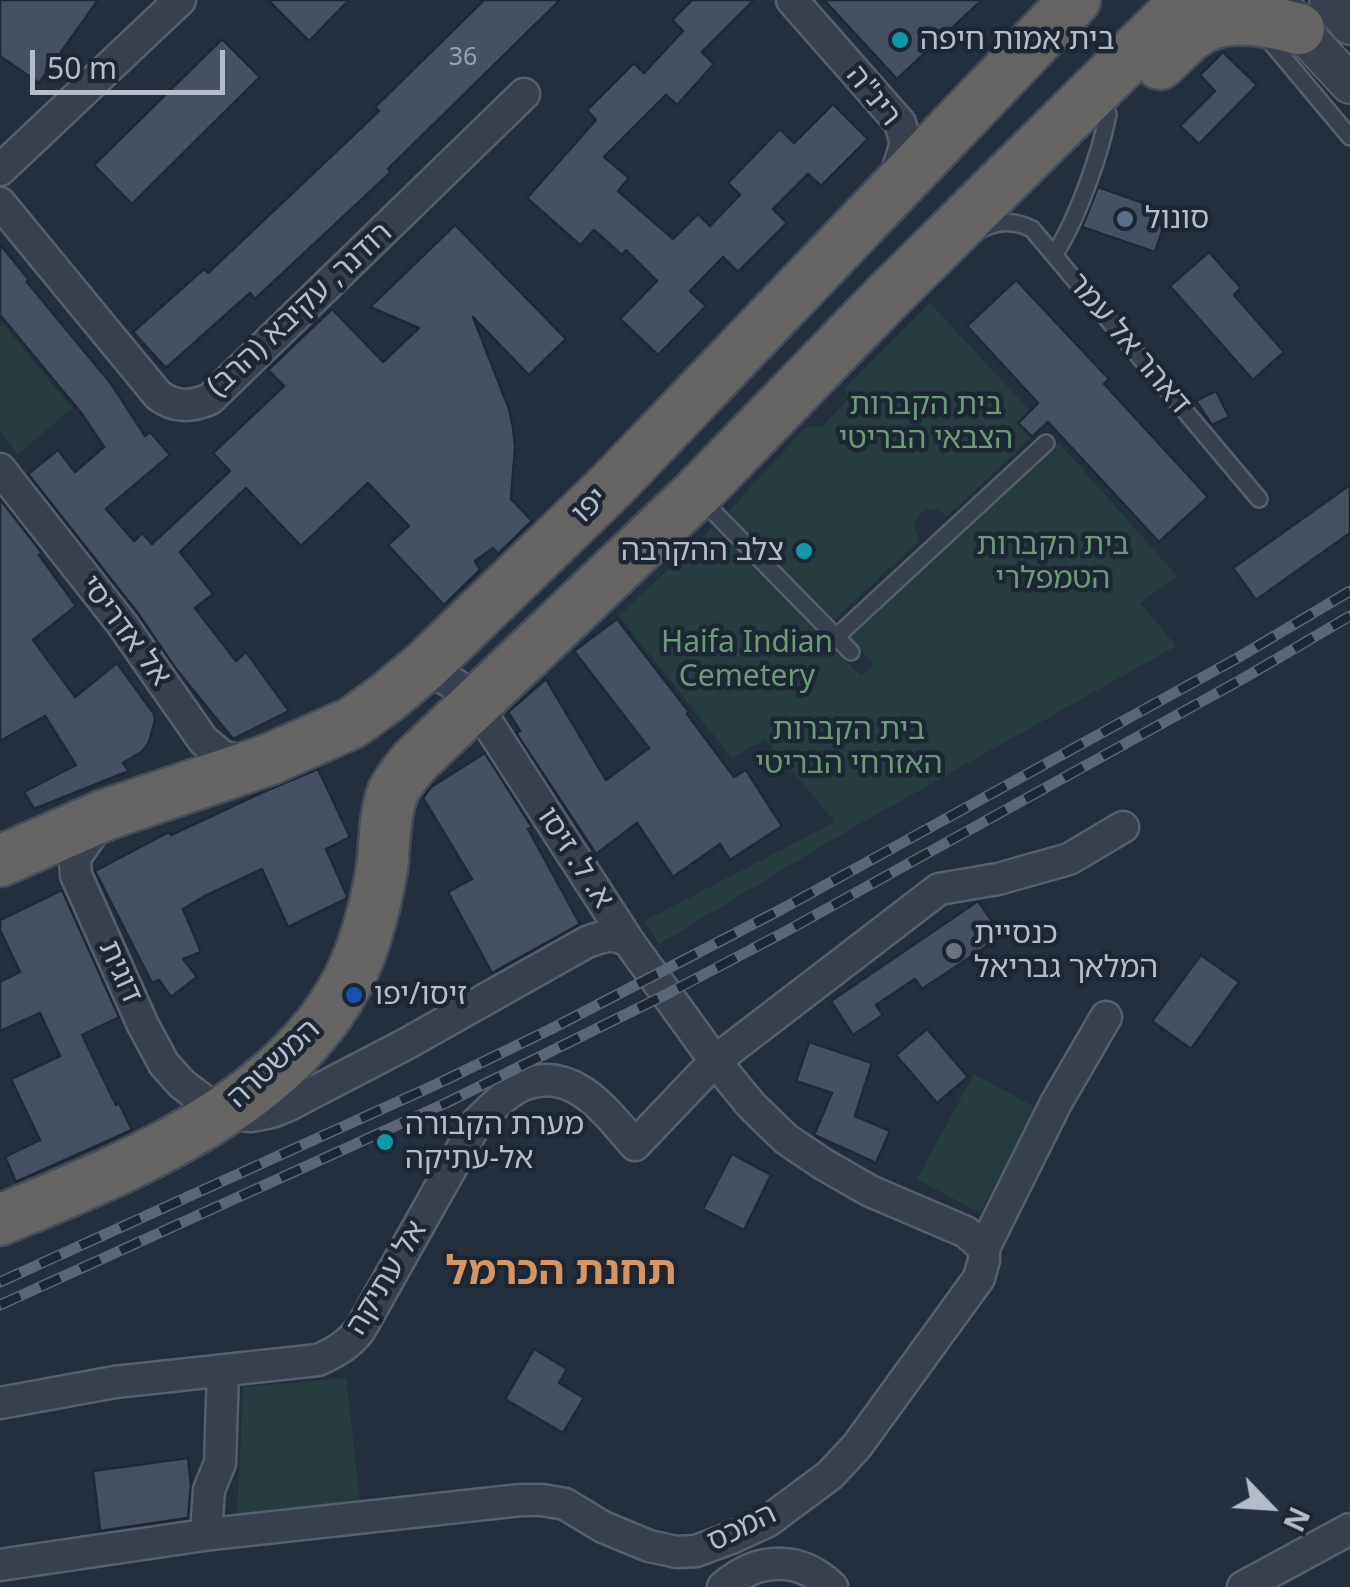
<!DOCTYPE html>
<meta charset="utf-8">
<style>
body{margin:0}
#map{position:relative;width:1350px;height:1587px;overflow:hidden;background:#242f3e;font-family:"Noto Sans",sans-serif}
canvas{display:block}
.north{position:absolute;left:1220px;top:1457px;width:100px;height:100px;-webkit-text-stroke:8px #1d2633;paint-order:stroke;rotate:115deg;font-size:28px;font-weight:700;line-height:40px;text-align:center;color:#b4bcc9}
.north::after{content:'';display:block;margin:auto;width:35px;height:45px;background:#b4bcc9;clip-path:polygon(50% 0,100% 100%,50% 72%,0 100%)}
.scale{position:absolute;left:30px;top:50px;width:195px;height:45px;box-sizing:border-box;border:5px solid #b4bcc9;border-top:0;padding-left:12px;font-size:30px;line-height:35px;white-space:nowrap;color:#b4bcc9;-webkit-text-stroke:8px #1d2633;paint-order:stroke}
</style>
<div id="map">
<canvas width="1350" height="1587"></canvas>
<div class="north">N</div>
<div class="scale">50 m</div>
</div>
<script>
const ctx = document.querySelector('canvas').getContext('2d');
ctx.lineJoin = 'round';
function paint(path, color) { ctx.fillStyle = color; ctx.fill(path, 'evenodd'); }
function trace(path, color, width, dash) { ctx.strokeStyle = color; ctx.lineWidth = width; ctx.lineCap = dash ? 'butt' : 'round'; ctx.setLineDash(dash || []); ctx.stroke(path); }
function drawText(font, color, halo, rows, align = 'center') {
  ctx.font = font + ' "Noto Sans","Noto Sans Hebrew",sans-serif'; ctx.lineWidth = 9; ctx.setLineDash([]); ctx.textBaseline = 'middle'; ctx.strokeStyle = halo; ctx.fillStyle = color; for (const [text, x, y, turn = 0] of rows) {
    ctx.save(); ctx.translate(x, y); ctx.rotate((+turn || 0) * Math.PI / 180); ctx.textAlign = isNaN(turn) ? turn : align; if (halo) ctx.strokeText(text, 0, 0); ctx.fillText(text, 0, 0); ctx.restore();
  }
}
const green = new Path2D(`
 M930,303L1044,426L947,516C933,504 918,509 914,527L919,541L833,620L728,512L806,427H822L846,402V387Z
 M3,324L72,408L18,454L0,432V327Z
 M1059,443L1177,576L1140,603L1176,646L847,831L659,944L644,921L835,822L765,739L732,758L619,616L713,527L861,676L874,664L849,637Z
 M974,1074L1036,1108L980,1213L917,1179Z
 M346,1378L361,1508L237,1522L243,1387Z`);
const building = new Path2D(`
 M0,0H98L39,83L0,56Z
 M268,0H349L309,41Z
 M484,0H560L388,169L391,172L255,299L250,293L166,368L133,332L204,269L208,273L379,111L375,107Z
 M692,0H754L702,52L714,64L677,105L666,95L604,157L629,178L618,191L673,239L698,214L710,226L740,195L728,183L780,129L794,143L833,104L868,139L821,186L808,174L773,209L787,223L738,272L723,257L690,291L706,306L658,355L620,319L657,281L626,250L622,255L594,230L580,245L527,198L596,120L587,110L634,63L644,73L683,31L672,20Z
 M824,0H982L897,79Z
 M222,39L260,77L132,204L94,165Z
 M1223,52L1257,85L1199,144L1180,126L1215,91L1200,75Z
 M1098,187L1169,212L1155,252L1082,227Z
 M455,225L566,339L529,375L473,317L509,409L513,427L515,447L511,499L532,521L498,554L493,548L475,561L480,570L444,605L388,545L409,526L368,483L301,546L246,488L180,552L213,594L195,608L236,661L246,652L289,711L233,739L176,669L137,612L28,474L58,450L75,472L104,447L82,414L0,315V244L29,280L27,282L112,385L145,436L150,432L170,455L106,509L134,541L142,533L152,544L230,471L213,453L284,386L268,370L332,309L383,362L419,328L370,307Z
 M1209,252L1241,288L1234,295L1284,352L1253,380L1170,286Z
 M1016,280L1109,379L1104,384L1208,497L1159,542L1048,422L1032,437L1018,423L1038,403L967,326Z
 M1216,391L1229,417L1212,425L1196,401Z
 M1350,485V533L1256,600L1233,568Z
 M0,499L42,553L39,555L76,606L33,640L75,697L117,663L154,714L155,720L149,742L143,751L123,763L129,771L34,809L24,792L76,765L45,716L0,741Z
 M617,619L689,712L687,714L734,777L746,770L782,826L730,860L720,844L673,877L637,823L596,854L516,733L520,731L508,712L546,679L606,780L649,748L574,651Z
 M485,753L532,827L528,829L580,924L492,973L448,892L472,879L423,798L431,787Z
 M318,769L350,837L326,849L347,896L346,899L288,927L262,869L203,897L183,909L201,952L183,959L197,977L171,997L159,980L152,983L95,871L169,832L171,835L263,792Z
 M62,890L119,1017L82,1035L116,1105L119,1103L132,1130L16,1182L5,1157L40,1140L11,1079L60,1056L40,1013L0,1031V982L20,972L0,930V920Z
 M978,901L1002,936L922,989L915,979L876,1005L883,1015L853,1035L831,1001Z
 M1201,955L1239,982L1191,1049L1152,1021Z
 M927,1029L968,1077L937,1103L896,1055Z
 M809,1042L872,1063L855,1116L890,1131L876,1163L814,1135L832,1093L796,1081Z
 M732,1154L771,1175L744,1230L703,1209Z
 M534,1349L567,1369L559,1383L584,1398L563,1433L505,1399Z
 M188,1458L191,1485L188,1518L100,1531L93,1471Z`);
const service = new Path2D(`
 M1266,33L1268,39L1350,137
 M984,228C1002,220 1015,221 1032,229L1259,499
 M1054,255C1077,220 1100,155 1108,114
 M699,497L851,652
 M836,637L1046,443`);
const minor = new Path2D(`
 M792,0L900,123L906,143L895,178
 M0,170L180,0
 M0,203L158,395C175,408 191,407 210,399L524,94
 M0,469L122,624L203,740L222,756L241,761L255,760
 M424,667L456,685L474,702L629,942L715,1061L751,1105L786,1139L823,1164L870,1191L966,1232L984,1248
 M98,825L75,858L76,875L143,1025L164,1064L182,1084L220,1113L251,1116L272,1112L289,1105L406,1044L587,942C603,936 615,932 629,942
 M0,1403L115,1382L318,1360C336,1352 348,1345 360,1330L477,1122C491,1109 508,1090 526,1084C574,1066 608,1114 635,1145L715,1061L939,889L998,879L1069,859L1123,827
 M211,1534L207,1518L209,1490L220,1463L223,1371
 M0,1565L211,1534L521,1500H542L565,1504L603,1527L649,1546L677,1552L696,1551L731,1538L768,1521L830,1475L857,1446L979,1278L984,1260V1248L1056,1103L1106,1017
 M723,1587C756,1558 798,1554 832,1587
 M1243,1587L1350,1529`);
const tertiary = new Path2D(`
 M1329,0L1350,25
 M1283,7L1299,29L1350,84`);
const trunk = new Path2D(`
 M1160,64C1175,50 1191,31 1211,24C1238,14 1273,22 1299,29
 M0,861L105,815L268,760L352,723L384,700L424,667L612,485L1075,0
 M0,1220C135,1164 315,1095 364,942C372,918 378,893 382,868C385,843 384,815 393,792C398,781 407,771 415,761L696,494L887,297L1187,0`);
const rail = new Path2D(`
 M0,1282L437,1084L553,1028L782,909L1234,660L1350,591
 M0,1305L446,1103L665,995L792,928L1244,678L1350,616`);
const markers = [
 [900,40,10,"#0f9aa8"],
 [1125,219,10,"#5c6f8a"],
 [804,551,10,"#0f9aa8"],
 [954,951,10,"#6b7280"],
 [354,995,10,"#1a4fb4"],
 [385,1142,10,"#0f9aa8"]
];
const numberNames = [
 ["36",463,58]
];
const poiNames = [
 ["בית אמות חיפה",920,40],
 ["סונול",1145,219],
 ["צלב ההקרבה",784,551,"right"],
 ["כנסיית",974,934],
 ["המלאך גבריאל",974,968],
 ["זיסו/יפו",374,995],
 ["מערת הקבורה",405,1125],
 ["אל-עתיקה",405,1159]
];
const streetNames = [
 ["רינ\"ה",873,96,51],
 ["רודנר, עקיבא (הרב)",300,310,-43],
 ["דאהר אל עמר",1129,344,50],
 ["יפו",590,506,-44],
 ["אל אדריסי",125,631,53],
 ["א. ל. זיסו",575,858,57],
 ["דוגית",120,972,66],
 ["המשטרה",274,1064,-43],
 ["אל עתיקה",387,1278,-59],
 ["המכס",742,1528,-26]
];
const parkNames = [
 ["בית הקברות",926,405],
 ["הצבאי הבריטי",926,439],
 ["בית הקברות",1053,545],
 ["הטמפלרי",1053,579],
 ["Haifa Indian",747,643],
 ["Cemetery",747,677],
 ["בית הקברות",849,730],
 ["האזרחי הבריטי",849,764]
];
const districtNames = [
 ["תחנת הכרמל",561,1273]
];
paint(green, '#263c3f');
paint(building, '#455162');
trace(building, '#1f2835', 2.5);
trace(service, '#565f6c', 20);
trace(minor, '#565f6c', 35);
trace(tertiary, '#565f6c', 42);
trace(trunk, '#434c59', 55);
trace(service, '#38414e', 15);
trace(minor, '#38414e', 30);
trace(tertiary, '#38414e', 38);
trace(trunk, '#656462', 50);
trace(rail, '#5a6575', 11);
trace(rail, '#1d2633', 8, [22]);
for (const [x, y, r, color] of markers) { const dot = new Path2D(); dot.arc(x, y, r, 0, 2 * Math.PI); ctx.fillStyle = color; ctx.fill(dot); trace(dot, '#1d2633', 4); }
drawText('25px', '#98a1af', null, numberNames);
drawText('30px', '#b4bcc9', '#1d2633', poiNames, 'left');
drawText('30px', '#b4bcc9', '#1d2633', streetNames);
drawText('30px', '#6b9a76', '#1d2633', parkNames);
drawText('bold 40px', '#d59563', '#1d2633', districtNames);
</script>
